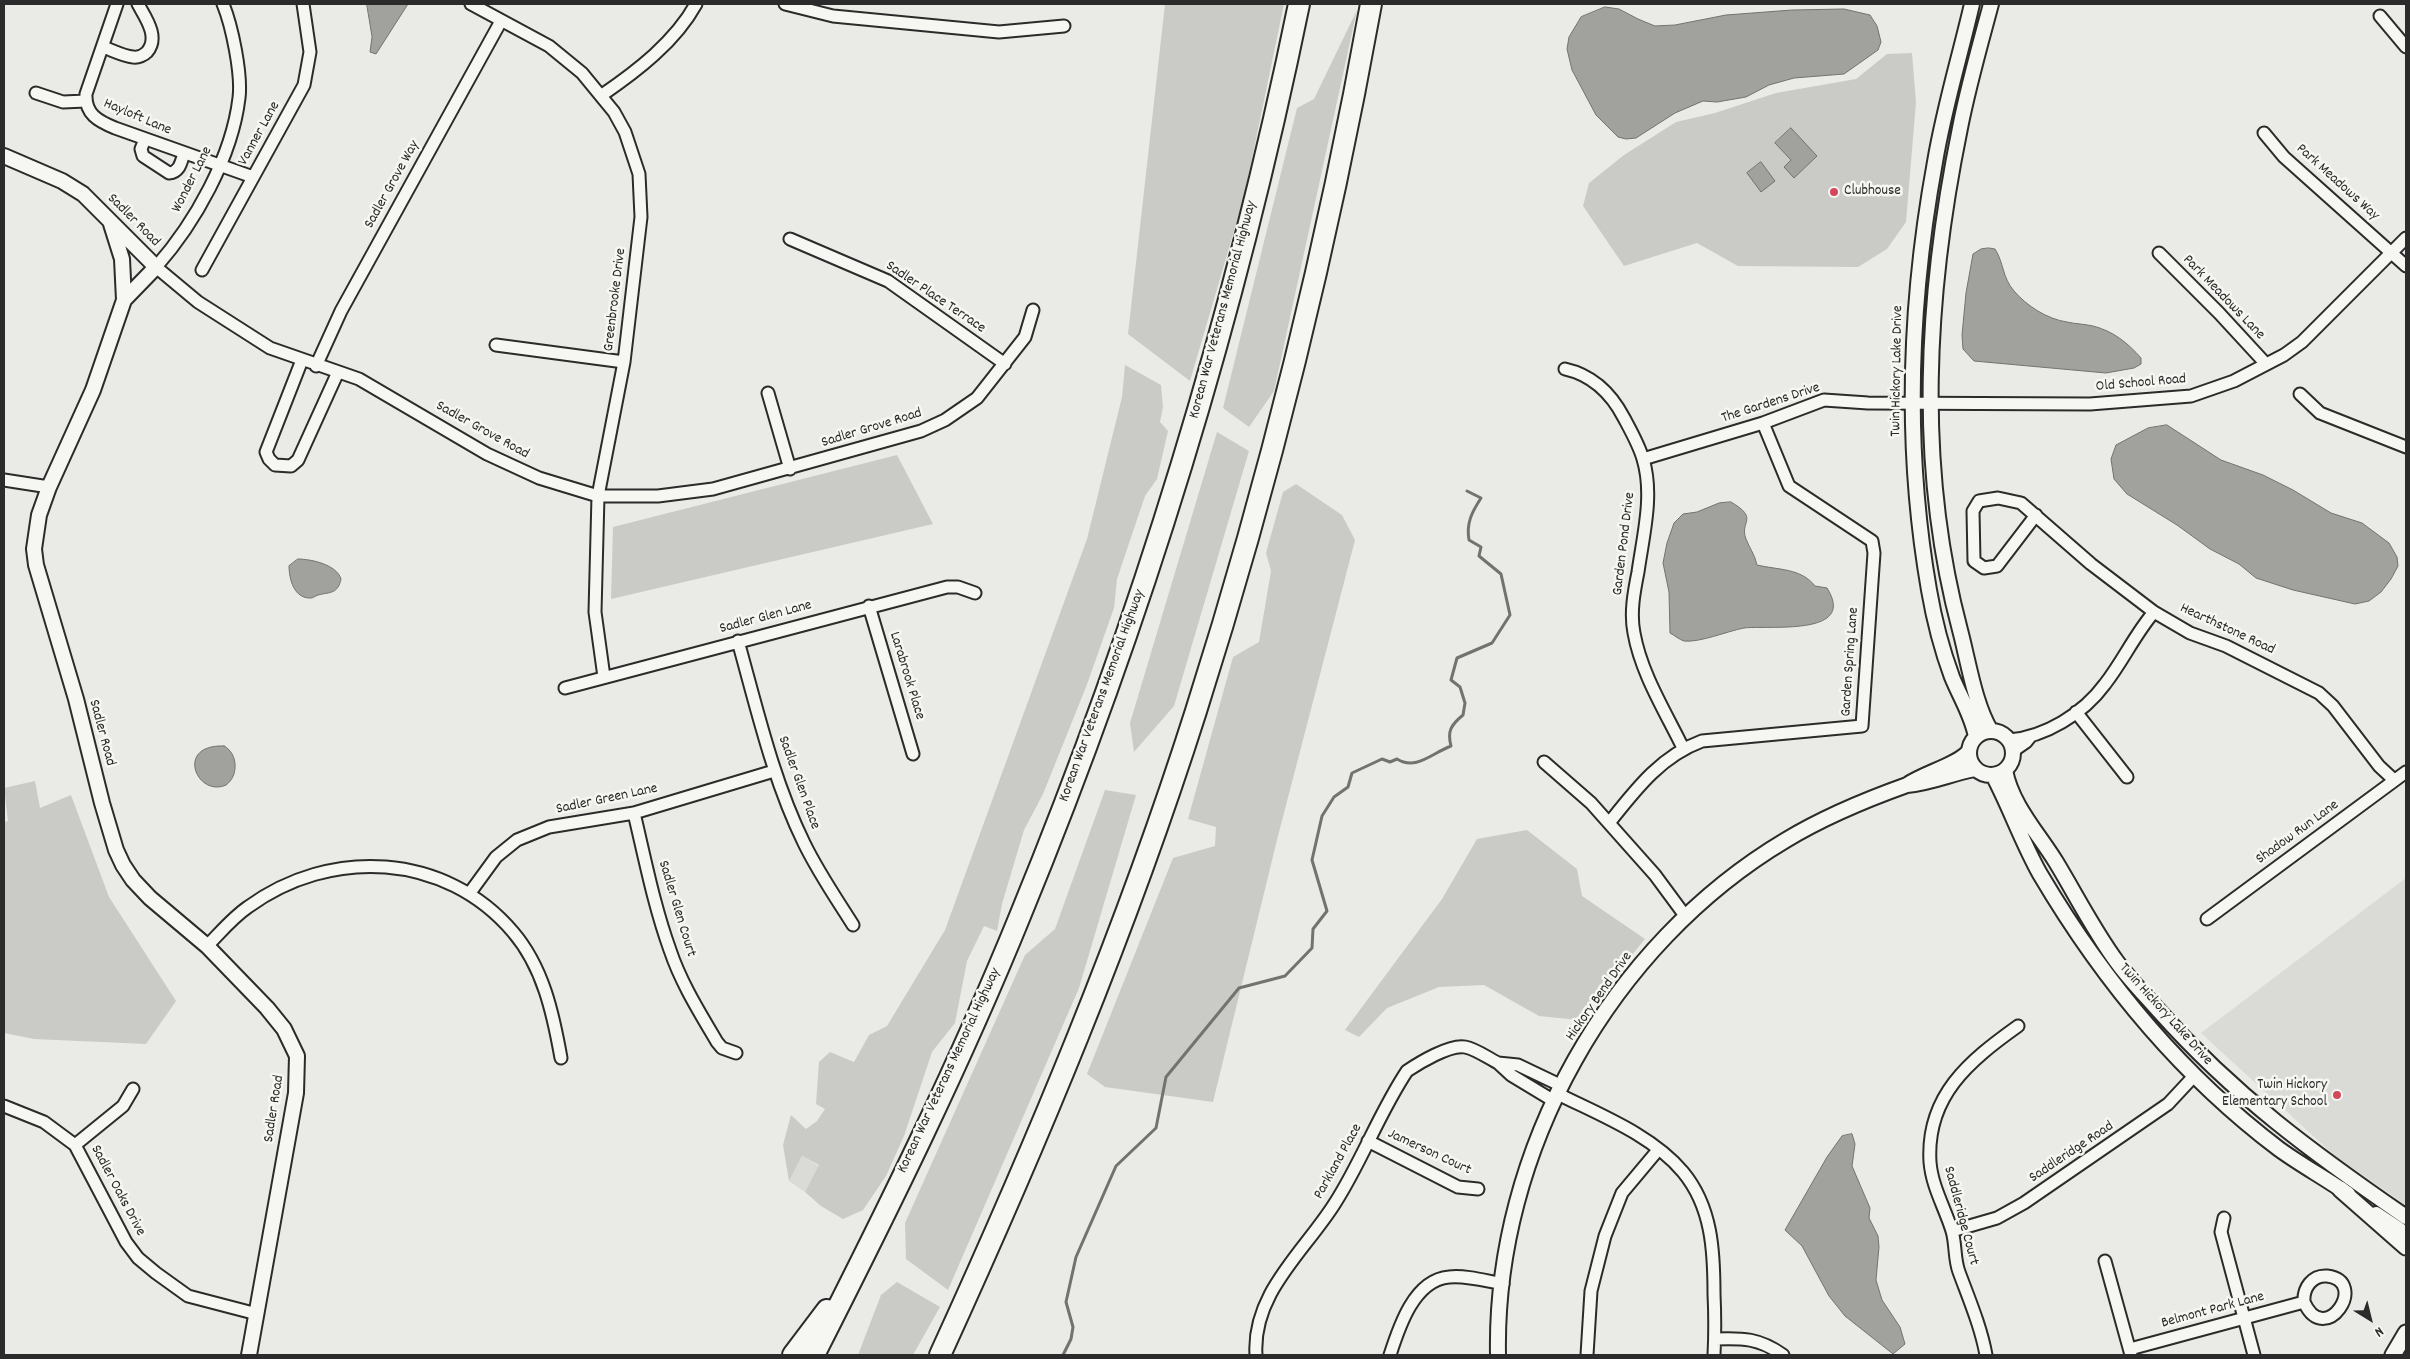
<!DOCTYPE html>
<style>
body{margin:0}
#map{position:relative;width:2410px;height:1359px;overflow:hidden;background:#eaeae6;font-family:Dekko,sans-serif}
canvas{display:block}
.frame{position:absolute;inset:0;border:5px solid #2b2b2b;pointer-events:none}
.north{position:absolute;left:2345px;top:1294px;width:50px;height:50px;-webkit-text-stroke:4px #f6f6f2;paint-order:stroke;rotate:144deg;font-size:14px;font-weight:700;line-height:20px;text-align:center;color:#2b2b2b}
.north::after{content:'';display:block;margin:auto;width:18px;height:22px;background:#2b2b2b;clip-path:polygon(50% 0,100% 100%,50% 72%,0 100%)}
</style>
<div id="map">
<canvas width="2410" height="1359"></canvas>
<div class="frame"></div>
<div class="north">N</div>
</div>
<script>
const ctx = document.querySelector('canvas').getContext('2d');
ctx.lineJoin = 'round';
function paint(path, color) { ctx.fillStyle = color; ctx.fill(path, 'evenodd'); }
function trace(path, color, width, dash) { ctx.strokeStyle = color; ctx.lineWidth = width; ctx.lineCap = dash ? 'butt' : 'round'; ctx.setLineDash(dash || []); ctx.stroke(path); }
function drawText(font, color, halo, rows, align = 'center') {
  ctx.font = font + ' Dekko,sans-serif'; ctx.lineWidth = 5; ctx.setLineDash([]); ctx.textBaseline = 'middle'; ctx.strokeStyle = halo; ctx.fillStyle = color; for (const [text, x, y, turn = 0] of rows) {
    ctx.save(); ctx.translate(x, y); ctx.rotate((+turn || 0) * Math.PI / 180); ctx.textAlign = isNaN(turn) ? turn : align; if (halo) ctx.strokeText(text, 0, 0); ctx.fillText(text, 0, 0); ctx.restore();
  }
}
const built = new Path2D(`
 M2406,878V1205L2335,1156L2201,1033Z
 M802,1156L819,1166L805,1192L789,1181Z`);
const green = new Path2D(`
 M1165,4H1284L1244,197L1190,381L1128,334Z
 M1357,10L1274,391L1249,427L1223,408L1297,108L1314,99Z
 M1912,53L1916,102L1906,222L1887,249L1858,267L1738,266L1697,243L1624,266L1583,206L1589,183L1624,155L1676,122L1715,113L1776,93L1856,79L1887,54Z
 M1125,365L1161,385L1163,407L1160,422L1168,431L1157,479L1145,496L1117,579L1114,608L1086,687L1043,794L1024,830L1002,904L997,931L984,926L967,961L955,1023L932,1052L904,1136L886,1176L863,1210L843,1219L821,1206L805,1192L819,1165L802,1156L789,1181L783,1145L791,1115L806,1129L817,1121L825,1109L816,1104L819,1062L830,1052L854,1062L869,1035L887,1026L945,930L1087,539L1122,397Z
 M1217,432L1249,451L1174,706L1134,752L1130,723Z
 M897,455L933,524L611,599L613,527Z
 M1296,484L1342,515L1355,540L1278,836L1213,1102L1105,1087L1087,1074L1173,858L1215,846L1216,827L1188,819L1233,657L1259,642L1271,571L1266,553L1283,492Z
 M35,781L40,808L71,795L109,897L176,1001L146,1044L34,1039L4,1033V822L8,821L4,788Z
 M1105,790L1136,795L1079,988L948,1290L906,1259L905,1223L1025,955L1055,929Z
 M1527,830L1577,869L1582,896L1645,939L1579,1020L1539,1016L1484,985L1439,987L1387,1008L1359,1037L1345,1030L1442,899L1477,839Z
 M897,1282L940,1307L913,1355H858L881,1295Z`);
const water = new Path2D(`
 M367,4H408L376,54L370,52L372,37Z
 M1605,7L1619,9L1638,19L1655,26L1675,25L1726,15L1792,10L1844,9L1870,15L1877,26L1881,42L1878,50L1844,74L1794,78L1769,85L1746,97L1717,102L1703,101L1675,113L1636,138L1626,139L1618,137L1596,115L1572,70L1567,49L1569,37L1581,17Z
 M1791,128L1817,156L1794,178L1784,167L1791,160L1775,143Z
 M1761,162L1775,181L1761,192L1747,173Z
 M1989,248L1995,249C2004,263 2002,277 2014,291C2027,306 2047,319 2067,322C2076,324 2084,324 2093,326C2113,331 2128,343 2141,358V364L2134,368L2106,373L1974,361L1963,349L1962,335L1966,293L1973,254L1981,249Z
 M2167,425L2221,460L2263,475L2293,490L2331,513L2362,523L2389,543L2397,557L2398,566L2391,579L2381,592L2369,601L2355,604L2293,590L2256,578L2239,564L2210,549L2177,525L2127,494L2114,479L2111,459L2116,445L2148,428Z
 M1731,502C1760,519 1739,521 1746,539C1750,549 1755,555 1757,565C1778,570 1801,568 1815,586L1827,588C1858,637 1768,625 1744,628C1728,631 1699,643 1684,641C1680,640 1674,635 1670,633L1669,592L1663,563L1667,543L1674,523L1683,514L1697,512L1719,503Z
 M298,559C312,559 337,565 341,579C338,594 330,592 318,595C315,596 313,598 311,598C294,599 289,579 289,566Z
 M224,746C238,753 239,776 226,785C197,798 174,744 224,746Z
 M1852,1134L1855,1144L1852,1166L1870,1208L1869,1218L1878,1236L1879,1247L1876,1280L1882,1300L1900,1327L1905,1344L1893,1354L1845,1316L1829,1296L1802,1246L1785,1230L1827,1157L1842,1136Z`);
const stream = new Path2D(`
 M1063,1355L1071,1339L1073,1327L1066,1302L1076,1257L1116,1166L1156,1128L1166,1077L1239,988L1285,976L1312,948L1313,929L1327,911L1312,860L1322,816L1334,797L1348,787L1352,773L1382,759L1390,762L1397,759C1416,771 1432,753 1451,746C1447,731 1451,725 1463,715L1465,703L1460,687L1451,680L1457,658L1492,643L1510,615L1501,574L1479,556L1481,547L1469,540C1466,523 1472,512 1481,498L1467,491`);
const minor = new Path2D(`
 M117,4L86,94C85,114 98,121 115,128L253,177
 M223,4C232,26 242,74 239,98C232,157 195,223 156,267L198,302L270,348L359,379L487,454L539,478L598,496H658L713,489L921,431L945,420L977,398L1025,337L1033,310
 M471,4L549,46L582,73L614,112L625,132L639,174L641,217L624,362L598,496L595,612L604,677
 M785,4L833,16L999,32L1064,26
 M2380,16L2406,47
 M103,47C112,50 123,56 133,57C138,58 144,55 147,52C160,37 145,17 138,4
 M36,93L63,102L86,101
 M602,95C637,71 675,42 696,4
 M2264,133L2284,157L2406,266
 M145,139L141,149L143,156L169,173C180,172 181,162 184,153
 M790,239L888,281L1005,364
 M2159,253L2219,313L2266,364
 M202,270L304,85L310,52L303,4
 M496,345L624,362
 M302,360L266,452L269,459L275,465L291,466L298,460L338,372
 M316,366L341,311L501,21
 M1565,369C1592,375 1611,393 1624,418C1631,431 1639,445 1643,459C1654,495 1643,536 1638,572C1634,592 1630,613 1634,633C1641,673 1665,711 1683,748
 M768,393L790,469
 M2300,394L2320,413L2406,447
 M1643,459L1763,423L1824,400L1868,403L2090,404L2191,396L2234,381L2284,355L2302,342L2406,238
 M4,480L49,487
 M2036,515L1997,566L1984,568L1974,561L1973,511L1979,501L1998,498L2021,503L2091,564L2154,612L2190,633L2226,646L2319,693L2333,706L2379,766L2394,780
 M869,606L913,754
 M738,641C757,709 773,780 804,843C818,872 836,898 853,925
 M565,688L947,587H958L975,593
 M2076,712L2127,777
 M2009,740C2045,737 2083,714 2105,684C2123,661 2135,634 2154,612
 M2013,751L2026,742L2030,737
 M1544,762L1591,803L1655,875L1686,917
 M634,813C645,859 654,906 670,950C681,983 700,1013 717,1042L722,1048L736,1053
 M1609,823C1636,789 1661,756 1702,741L1862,726L1874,553L1872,541L1789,486L1763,423
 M469,894L496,857L517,840L549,827L634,813L774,771
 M2207,919L2406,772
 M207,946C220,933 232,918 248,907C330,847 445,852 513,932C543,967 553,1013 561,1058
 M1558,1094C1600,1115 1652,1135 1683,1172C1712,1207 1714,1251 1714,1294C1715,1315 1715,1335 1714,1355
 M1554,1101L1511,1075L1498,1063L1518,1065L1562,1086
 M4,1106L44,1122L75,1145L126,1242L138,1258L156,1273L188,1296L257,1314
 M1368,1141L1458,1187L1478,1189
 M75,1145L123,1106L133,1089
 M2224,1218L2221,1232L2254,1355
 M1952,1231L1997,1218L2024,1203L2168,1104L2195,1075
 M2105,1261L2131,1355
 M1715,1339C1743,1338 1759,1338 1783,1355
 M2130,1349L2304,1302C2325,1349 2370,1281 2327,1276C2312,1275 2303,1288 2304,1302
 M1256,1355C1252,1293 1305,1251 1335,1203C1362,1161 1379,1113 1407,1071C1419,1063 1450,1044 1465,1047C1476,1049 1488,1058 1498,1063
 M1390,1355C1399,1327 1414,1280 1449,1277C1466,1275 1486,1281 1503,1284
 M1587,1355L1591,1291L1605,1236L1622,1193L1658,1150
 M1986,1355C1981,1327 1969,1299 1959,1272C1954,1259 1956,1244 1952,1231C1945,1208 1932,1187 1930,1162C1926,1096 1969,1061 2018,1026`);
const tertiary = new Path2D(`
 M1972,4C1960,56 1944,108 1935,162C1909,304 1904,447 1929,590C1934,619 1942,650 1952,677C1960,697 1972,715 1976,737
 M1991,4C1980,45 1968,87 1960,128C1926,294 1916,465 1960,630C1968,660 1975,706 1991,731
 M4,156L62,181L83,194L156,267L124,300L93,390L49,487L39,515L34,549L36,565L76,699L102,803L116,850L123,865L133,880L150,898L207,946L267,1008L284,1029L297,1056L296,1093L249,1355
 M111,224L122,259L124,300
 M1969 753a22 22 0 1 1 44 0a22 22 0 1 1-44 0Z
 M1969,751C1958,765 1924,773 1907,785C1931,783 1952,773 1975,769
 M2005,770C2011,804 2038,833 2056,862C2076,895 2094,931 2117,962C2130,980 2145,995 2159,1011C2235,1096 2313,1153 2406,1217
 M1993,775C2010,807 2022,842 2040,874C2102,979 2181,1075 2279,1149C2301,1165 2325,1178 2348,1194
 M2376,1214L2406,1234
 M1498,1355C1494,1151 1611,944 1786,840C1824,817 1865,800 1907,785`);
const secondary = new Path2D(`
 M2340,1189L2406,1247
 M2393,1355L2406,1333`);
const motorway = new Path2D(`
 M793,1355L827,1310
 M814,1355C887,1211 959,1066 1020,916C1141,622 1235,316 1299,4
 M940,1355C1036,1145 1126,931 1196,711C1270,479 1328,243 1371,4`);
const markers = [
 [1834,192,5,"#d1495b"],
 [2337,1095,5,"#d1495b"]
];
const streetNames = [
 ["Hayloft Lane",137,118,23],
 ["Vanner Lane",260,134,-61],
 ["Wonder Lane",193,180,-63],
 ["Park Meadows Way",2337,183,42],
 ["Sadler Grove Way",393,185,-61],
 ["Sadler Road",133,221,45],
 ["Sadler Place Terrace",935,298,34],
 ["Park Meadows Lane",2223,298,46],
 ["Greenbrooke Drive",616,300,-83],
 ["Korean War Veterans Memorial Highway",1224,310,-75],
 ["Twin Hickory Lake Drive",1898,371,-89],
 ["Old School Road",2141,384,-5],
 ["The Gardens Drive",1771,404,-18],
 ["Sadler Grove Road",872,429,-17],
 ["Sadler Grove Road",482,431,29],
 ["Garden Pond Drive",1625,544,-83],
 ["Sadler Glen Lane",766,618,-15],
 ["Hearthstone Road",2227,630,25],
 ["Garden Spring Lane",1851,662,-86],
 ["Larabrook Place",906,676,73],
 ["Korean War Veterans Memorial Highway",1103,696,-70],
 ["Sadler Road",101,733,75],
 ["Sadler Glen Place",798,783,70],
 ["Sadler Green Lane",607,800,-12],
 ["Shadow Run Lane",2298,833,-36],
 ["Sadler Glen Court",676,909,73],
 ["Hickory Bend Drive",1600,997,-55],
 ["Twin Hickory Lake Drive",2165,1015,48],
 ["Korean War Veterans Memorial Highway",950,1071,-65],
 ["Sadler Road",275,1109,-81],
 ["Jamerson Court",1429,1153,25],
 ["Saddleridge Road",2072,1153,-34],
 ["Parkland Place",1339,1162,-61],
 ["Sadler Oaks Drive",117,1191,62],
 ["Saddleridge Court",1960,1216,75],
 ["Belmont Park Lane",2213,1311,-15]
];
const poiNames = [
 ["Clubhouse",1844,192],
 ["Twin Hickory",2327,1086,"right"],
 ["Elementary School",2327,1103,"right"]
];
paint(built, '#dadad6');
paint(green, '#cacac7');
paint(water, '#a1a19e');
trace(water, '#727270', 1);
trace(stream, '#727270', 3);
trace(minor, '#2b2b2b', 15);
trace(tertiary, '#2b2b2b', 18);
trace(secondary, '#2b2b2b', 19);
trace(motorway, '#2b2b2b', 24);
trace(minor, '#f6f6f2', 11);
trace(tertiary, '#f6f6f2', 14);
trace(secondary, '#f6f6f2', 15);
trace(motorway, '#f6f6f2', 20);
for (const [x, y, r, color] of markers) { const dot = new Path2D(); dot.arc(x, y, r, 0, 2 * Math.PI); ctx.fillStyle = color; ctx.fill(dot); trace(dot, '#f6f6f2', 2); }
drawText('15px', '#2b2b2b', '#f6f6f2', streetNames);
drawText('15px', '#2b2b2b', '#f6f6f2', poiNames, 'left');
</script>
